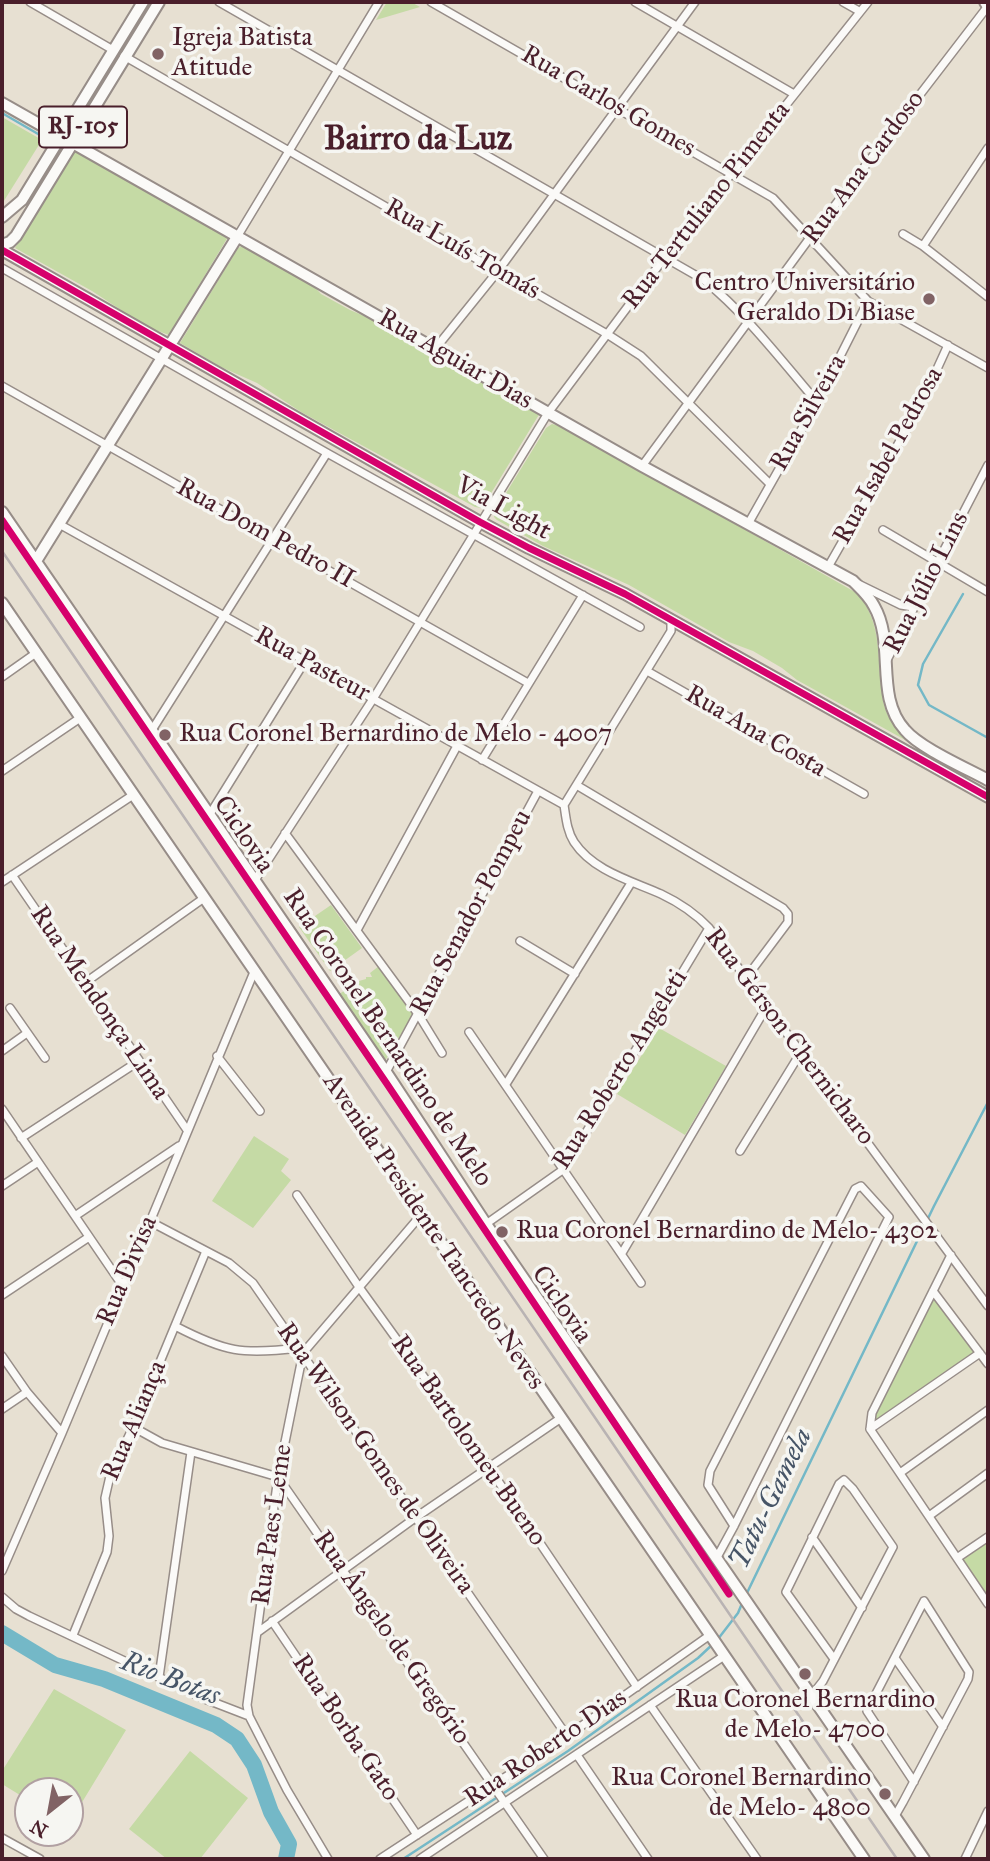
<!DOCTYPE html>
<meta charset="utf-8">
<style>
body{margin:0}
#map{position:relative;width:990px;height:1861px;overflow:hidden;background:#e7e0d2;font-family:"IM FELL Great Primer",serif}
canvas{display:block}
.frame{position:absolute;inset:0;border:4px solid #4a1f2b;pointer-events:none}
.north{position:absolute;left:14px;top:1777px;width:70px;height:70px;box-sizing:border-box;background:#f6f6f2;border:2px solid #b1a0a2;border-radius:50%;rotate:211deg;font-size:19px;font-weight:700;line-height:28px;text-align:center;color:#4a1f2b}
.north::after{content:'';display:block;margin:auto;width:24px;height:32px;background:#816365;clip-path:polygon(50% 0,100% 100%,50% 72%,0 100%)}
</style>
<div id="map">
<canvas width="990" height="1861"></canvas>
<div class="frame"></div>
<div class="north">N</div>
</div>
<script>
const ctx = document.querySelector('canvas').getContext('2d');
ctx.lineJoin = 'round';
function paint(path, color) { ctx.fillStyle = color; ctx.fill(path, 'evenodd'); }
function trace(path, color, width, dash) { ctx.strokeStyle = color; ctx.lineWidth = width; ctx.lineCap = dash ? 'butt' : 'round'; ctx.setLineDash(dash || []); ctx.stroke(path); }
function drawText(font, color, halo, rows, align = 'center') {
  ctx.font = font + ' "IM FELL Great Primer",serif'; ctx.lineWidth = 7; ctx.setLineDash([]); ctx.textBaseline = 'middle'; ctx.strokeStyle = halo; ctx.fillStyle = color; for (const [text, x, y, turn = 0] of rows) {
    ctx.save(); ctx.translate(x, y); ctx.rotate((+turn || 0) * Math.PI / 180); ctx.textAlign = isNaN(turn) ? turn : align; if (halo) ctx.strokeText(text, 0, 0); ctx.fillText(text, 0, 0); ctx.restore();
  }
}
const green = new Path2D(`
 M387,2H411L420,7L376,20Z
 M2,117L42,140L2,204Z
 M75,150L228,237L169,335L147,327L92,291L15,248Z
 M244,245L310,282L321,294L350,310L381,323L540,413L482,508L475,507L301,412L257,383L221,367L180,343L238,248Z
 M552,424L564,427L855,592C886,622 875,666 884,705C888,720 897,730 907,741L797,680L782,668L753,651L729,642L629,585L543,546L497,520L494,517L495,511L546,428Z
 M331,905L362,948L330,971L299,927Z
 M379,966L413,1014L385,1061L338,995L348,988L353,989L354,984L358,985L359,981L366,979V977H372L370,973Z
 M659,1028L726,1066L685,1135L617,1094Z
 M254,1136L289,1159L281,1171L291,1180L253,1228L212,1201Z
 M934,1294L976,1352L872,1426V1422Z
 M988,1539V1604L959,1559Z
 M54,1689L126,1730L70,1822V1791H28V1800L2,1784V1771Z
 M190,1751L248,1798L200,1859H167L129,1829Z`);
const stream = new Path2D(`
 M2,113L45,138
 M963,594L923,664L918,685L929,705L988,738
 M746,1595L934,1206L988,1102
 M718,1639L738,1613L743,1601
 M403,1859L568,1751L698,1658L713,1644`);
const river = new Path2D(`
 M2,1633L55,1665L104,1679L216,1725L237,1739L254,1765L271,1812L289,1844L286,1859`);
const street = new Path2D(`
 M30,2L113,50
 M219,2L704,280C747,315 781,360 817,402
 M431,2L773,198L868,301L988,368
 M635,2L794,94
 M843,2L859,11
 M124,56L607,334L641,356L769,483
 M903,234L923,246L988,297
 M237,237L379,2
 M923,246L988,148
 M2,268L327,453L640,627
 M435,349L498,271L695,2
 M2,386L528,683
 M642,466L809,239L988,6
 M59,524L564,805
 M748,524L817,402L868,301
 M883,530L988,592
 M828,567L922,402L948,345
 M856,583L901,605L913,607
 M887,660L988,465
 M647,671L864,794
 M2,677L36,653
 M152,730L327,453
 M482,760L583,595
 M2,771L80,718
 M578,786L783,908L788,914V922L746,978
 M564,805C566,818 567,831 574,842C593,871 632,881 661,894C680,903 695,913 709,928L988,1306
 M564,805L671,631V619
 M210,814L305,661
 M285,833L418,1014L442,1053
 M12,875L187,1130
 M255,880L373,699L548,413L665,257L868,2
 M2,882L133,795
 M357,930L457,746
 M520,941L575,974
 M86,982L204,898
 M10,1008L45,1058
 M469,1032L641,1283
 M2,1051L27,1033
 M217,1056L260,1111
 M386,1072L538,791
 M506,1084L631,883
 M2,1109L122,1285
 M21,1138L139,1061
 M740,1151L801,1052
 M2,1186L38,1162
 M297,1195L359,1287L488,1466L637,1687
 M75,1216L179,1146
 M149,1221L229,1263L253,1283L567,1736
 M486,1224L564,1169L709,928
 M622,1253L767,1006
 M933,1291L988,1364
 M2,1295L89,1237
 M175,1326C225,1352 242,1355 299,1348
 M2,1356L27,1392L62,1433
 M2,1409L27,1392
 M133,1427L162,1443L278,1477L544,1859
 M870,1429L988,1604
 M870,1429L872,1413L951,1255
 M870,1429L980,1353
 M900,1473L988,1410
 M929,1516L988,1473
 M812,1537L862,1608
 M957,1558L988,1537
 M716,1559L734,1526L889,1217L861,1186L855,1189L710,1471L708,1485L734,1526
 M2,1571L62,1433L254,972
 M2,1597L16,1609L29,1616L205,1699L249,1716
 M272,1621L417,1835
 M258,1632L415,1518L561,1418
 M73,1635L107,1552L109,1536L105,1498L110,1476L133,1427L206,1251
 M895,1658L943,1727
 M159,1677L191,1452
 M812,1695L823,1681L893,1547L853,1489L844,1480L839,1484L786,1592L834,1659
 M650,1705L757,1859
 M577,1755L648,1859
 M895,1816L903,1802L968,1679L969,1672L924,1601L867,1711L914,1782
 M2,1838L40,1859
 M328,1859L287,1790L249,1716L247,1705L278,1477L303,1353L421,1215
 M380,1859L553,1746L710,1635
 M420,1859L724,1656
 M965,1859L988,1811`);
const secondary = new Path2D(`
 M2,103L642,466L853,581C860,588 869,596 874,606C896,644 874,696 905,730C920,748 966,768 988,780
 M2,250L480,522L529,548L625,594L988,797
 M2,512L386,1072L486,1224L924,1859
 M36,561L237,237
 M2,603L864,1859`);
const primary = new Path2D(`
 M985,2L988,7
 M2,217L22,200L143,2
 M2,245L10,242L16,236L159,2`);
const rail = new Path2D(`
 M2,551L897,1859`);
const cycleway = new Path2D(`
 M2,250L480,522L529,548L625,594L988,797
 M2,520L387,1084L729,1594`);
const markers = [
 [158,54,7,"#816365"],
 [929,299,7,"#816365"],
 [165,735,7,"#816365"],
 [502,1232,7,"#816365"],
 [805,1674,7,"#816365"],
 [885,1794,7,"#816365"]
];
const shields = [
 [83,127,88]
];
const shieldNames = [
 ["RJ-105",83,127]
];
const poiNames = [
 ["Igreja Batista",172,39],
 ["Atitude",172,69],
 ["Centro Universitário",915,284,"right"],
 ["Geraldo Di Biase",915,314,"right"],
 ["Rua Coronel Bernardino de Melo - 4007",179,735],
 ["Rua Coronel Bernardino de Melo- 4302",516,1232],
 ["Rua Coronel Bernardino",805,1701,"center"],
 ["de Melo- 4700",805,1731,"center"],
 ["Rua Coronel Bernardino",871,1779,"right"],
 ["de Melo- 4800",871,1809,"right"]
];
const streetNames = [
 ["Rua Carlos Gomes",608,102,30],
 ["Rua Ana Cardoso",864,168,-53],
 ["Rua Tertuliano Pimenta",707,206,-52],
 ["Rua Luís Tomás",462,250,30],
 ["Rua Aguiar Dias",455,360,30],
 ["Rua Silveira",809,413,-61],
 ["Rua Isabel Pedrosa",889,456,-61],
 ["Via Light",503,509,29],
 ["Rua Dom Pedro II",265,534,29],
 ["Rua Júlio Lins",927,583,-63],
 ["Rua Pasteur",312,665,29],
 ["Rua Ana Costa",755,732,30],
 ["Ciclovia",243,835,56],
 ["Rua Senador Pompeu",472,913,-62],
 ["Rua Mendonça Lima",99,1003,56],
 ["Rua Gérson Chernicharo",789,1037,53],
 ["Rua Coronel Bernardino de Melo",387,1038,56],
 ["Rua Roberto Angeleti",621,1070,-58],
 ["Avenida Presidente Tancredo Neves",433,1232,56],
 ["Rua Divisa",128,1271,-67],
 ["Ciclovia",561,1305,56],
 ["Rua Aliança",135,1421,-67],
 ["Rua Bartolomeu Bueno",468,1441,55],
 ["Rua Wilson Gomes de Oliveira",375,1459,55],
 ["Rua Paes Leme",273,1525,-82],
 ["Rua Ângelo de Gregório",391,1638,55],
 ["Rua Borba Gato",345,1728,56],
 ["Rua Roberto Dias",546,1749,-34]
];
const waterNames = [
 ["Tatu-Gamela",772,1499,-64],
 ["Rio Botas",170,1680,21]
];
const districtNames = [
 ["Bairro da Luz",418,141]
];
paint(green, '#c5daa5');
trace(stream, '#74b8c7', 2.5);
trace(river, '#74b8c7', 16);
trace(street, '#978d88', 10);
trace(secondary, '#978d88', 14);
trace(primary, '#978d88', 14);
trace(street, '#fbfaf8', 7);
trace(secondary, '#fbfaf8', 10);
trace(primary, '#fbfaf8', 10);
trace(rail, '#b9b3b3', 2.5);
trace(cycleway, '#d6006c', 7);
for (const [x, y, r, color] of markers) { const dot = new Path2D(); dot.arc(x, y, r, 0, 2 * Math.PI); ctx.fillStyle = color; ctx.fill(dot); trace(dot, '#f6f6f2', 2.5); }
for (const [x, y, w] of shields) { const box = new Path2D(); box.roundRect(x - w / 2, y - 20.5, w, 41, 5); ctx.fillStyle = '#f6f6f2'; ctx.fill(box); trace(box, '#4a1f2b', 2); }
drawText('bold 24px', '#4a1f2b', null, shieldNames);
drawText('26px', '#4a1f2b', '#f6f6f2', poiNames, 'left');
drawText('26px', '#4a1f2b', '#f6f6f2', streetNames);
drawText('italic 28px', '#475567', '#f6f6f2', waterNames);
drawText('bold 33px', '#4a1f2b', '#f6f6f2', districtNames);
</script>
